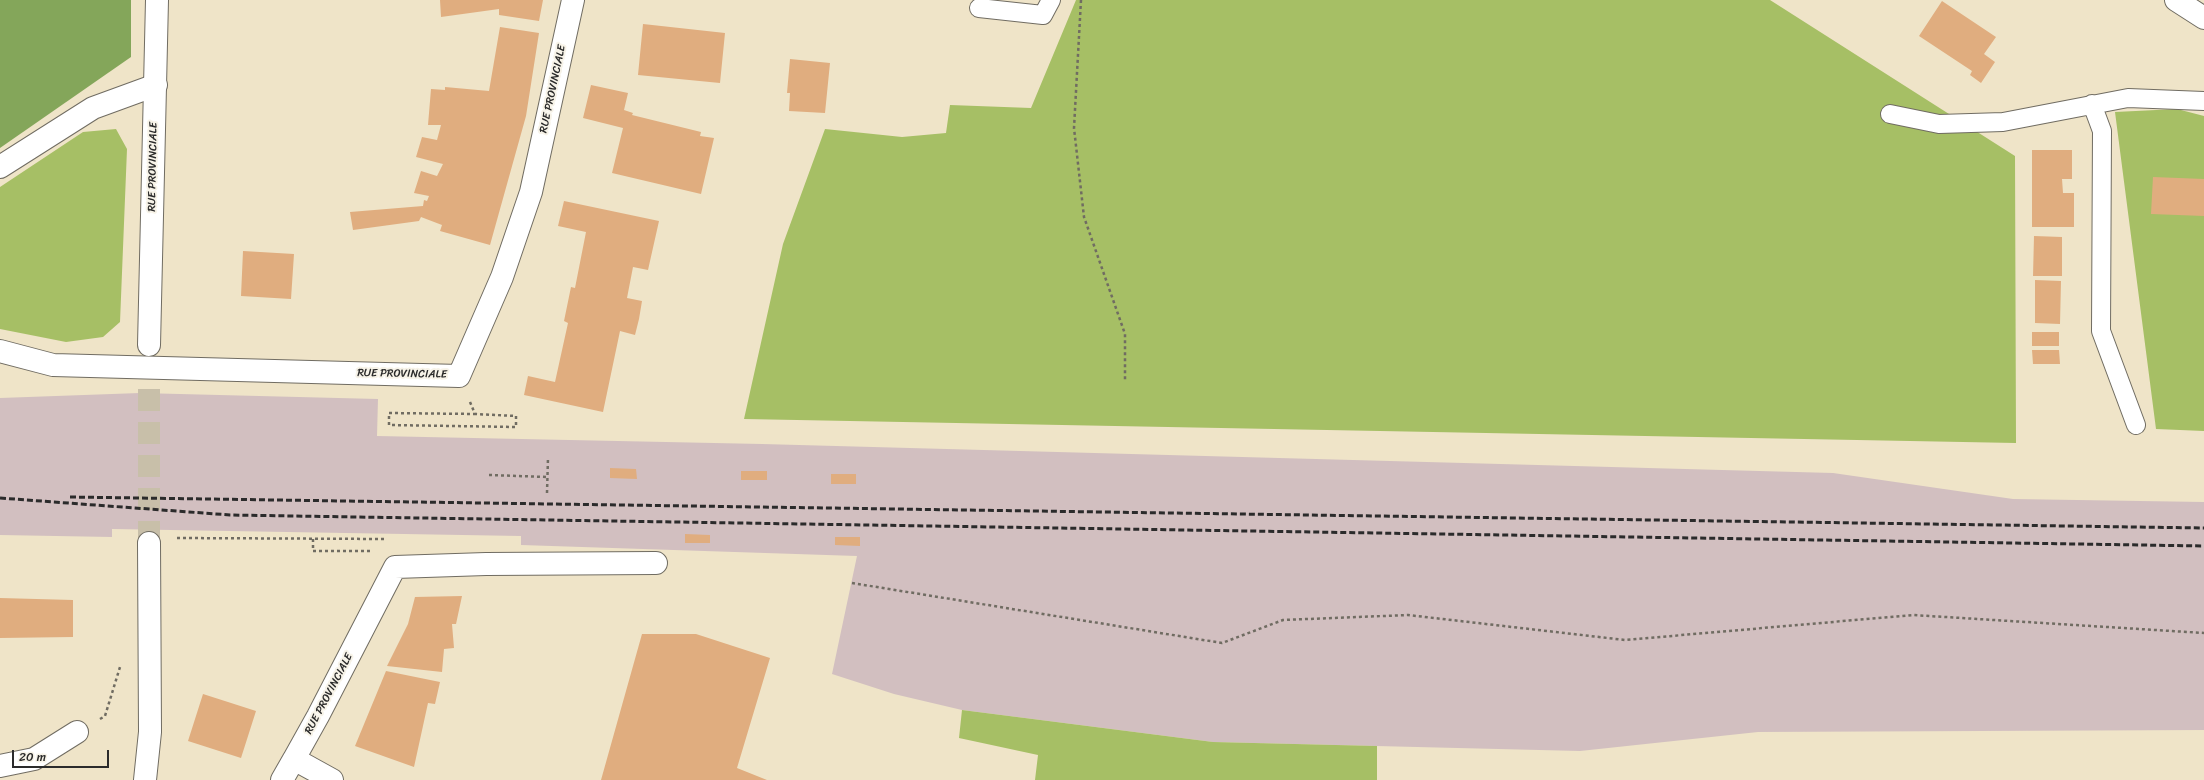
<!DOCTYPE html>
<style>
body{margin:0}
#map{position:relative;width:2204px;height:780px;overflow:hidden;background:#efe4c8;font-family:Sriracha,sans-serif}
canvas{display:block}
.scale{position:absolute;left:12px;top:750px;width:97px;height:18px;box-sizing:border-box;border:2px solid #2b2b2b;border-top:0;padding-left:5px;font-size:12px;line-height:14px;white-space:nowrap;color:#2b2b2b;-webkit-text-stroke:3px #f7f3e8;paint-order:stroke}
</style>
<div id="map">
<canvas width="2204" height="780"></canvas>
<div class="scale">20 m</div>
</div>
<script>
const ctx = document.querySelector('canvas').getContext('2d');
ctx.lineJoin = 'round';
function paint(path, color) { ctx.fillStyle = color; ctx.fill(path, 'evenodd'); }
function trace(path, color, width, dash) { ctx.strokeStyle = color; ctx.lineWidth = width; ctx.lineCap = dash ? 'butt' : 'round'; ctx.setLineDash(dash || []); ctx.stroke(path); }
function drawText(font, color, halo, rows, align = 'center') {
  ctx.font = font + ' Sriracha,sans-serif'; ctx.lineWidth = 4; ctx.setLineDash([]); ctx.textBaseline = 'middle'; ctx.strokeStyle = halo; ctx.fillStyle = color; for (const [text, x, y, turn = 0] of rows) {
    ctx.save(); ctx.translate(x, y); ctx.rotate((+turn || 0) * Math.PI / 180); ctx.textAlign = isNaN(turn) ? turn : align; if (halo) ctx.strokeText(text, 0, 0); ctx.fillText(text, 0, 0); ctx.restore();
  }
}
const industrial = new Path2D(`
 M140,393L378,399L377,436L762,444L1833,473L2013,499L2204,502V730L1758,732L1580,751L1213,742L962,710L894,694L832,674L857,556L521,545V536L112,529V537L0,535V398Z`);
const green = new Path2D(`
 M1076,0H1770L2015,156L2016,443L744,419L783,244L825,129L902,137L946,133L950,105L1031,108Z
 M2177,109L2204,116V431L2156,429L2115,112Z
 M116,129L127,149L120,322L103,337L66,342L0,329V187L83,132Z
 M962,710L1213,742L1377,746V780H1035L1038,755L959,738Z`);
const forest = new Path2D(`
 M0,0H131V57L0,148Z`);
const building = new Path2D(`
 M440,0H543L539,21L499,15V9L441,17Z
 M1942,1L1996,37L1984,54L1995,62L1981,83L1970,75L1972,71L1919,36Z
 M643,24L725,33L720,83L638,75Z
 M500,27L539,33L526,116L490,245L440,231L442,225L421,217L419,221L353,230L350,212L423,206L424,200L427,201L429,196L414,193L421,171L437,176L443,164L416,157L422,137L437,140L441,125H428L431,89L445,90V87L489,91Z
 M790,59L830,63L825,113L789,111L790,93H787Z
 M591,85L628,93L624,110L633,113L632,115L701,132L700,136L714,138L701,194L612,173L623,128L583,118Z
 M2032,150H2072V179H2062L2063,193H2074V227H2032Z
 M2153,177L2204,179V216L2151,214Z
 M564,201L659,221L648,270L633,267L627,298L642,301L639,319L635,335L620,331L603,412L524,395L528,376L555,382L568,323L564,321L571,287L575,288L586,232L558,226Z
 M2034,236L2062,237V276H2033Z
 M243,251L294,254L291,299L241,296Z
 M2035,280L2061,281L2060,324L2035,323Z
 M2032,332H2059V346H2032Z
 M2032,350H2059L2060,364H2033Z
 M610,468L636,469L637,479L610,478Z
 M741,471H767V480H741Z
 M831,474H856V484H831Z
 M685,534L710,535V543H685Z
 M835,537H860V546L835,545Z
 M462,596L456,624H452L454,648L444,649L442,672L387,666L408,624L415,597Z
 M0,598L73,600V637L0,638Z
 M642,634H696L770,658L737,768L767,780H601Z
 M386,671L440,682L435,704L428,703L414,767L355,746Z
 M203,694L256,711L241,758L188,741Z`);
const secondaryTunnel = new Path2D(`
 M149,543V349`);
const path = new Path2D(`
 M1081,0L1074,128L1084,217L1125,334V382
 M470,402L475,414L389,413V425L516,427V416L475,414
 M489,475L547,477
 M547,493L548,458
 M177,538L386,539
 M313,539V551H371
 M852,583L1222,643L1283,620L1408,615L1625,640L1913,615L2204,633
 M100,719L105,716L120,667`);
const lane = new Path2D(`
 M979,8L1043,15L1051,0
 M2092,104L2102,131L2101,331L2136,425
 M1890,114L1939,124L2003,122L2128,98L2204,101`);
const street = new Path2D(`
 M2176,0L2204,18
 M0,167L93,108L156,85
 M0,351L53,365L459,376L502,277L531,192L573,0
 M0,766L34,759L77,732
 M282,780L294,759
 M332,780L294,759L318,716L395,567L486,564L656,563`);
const secondary = new Path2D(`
 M149,345L157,0
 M145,780L150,732L149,543`);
const rail = new Path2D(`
 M70,497L2204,528
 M0,498L230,515L2204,546`);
const streetNames = [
 ["RUE PROVINCIALE",553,89,-78],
 ["RUE PROVINCIALE",153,167,-89],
 ["RUE PROVINCIALE",402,374,1],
 ["RUE PROVINCIALE",329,694,-62]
];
paint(industrial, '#d2bfc0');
paint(green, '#a6bf65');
paint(forest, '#84a65a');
paint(building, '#e0ad7f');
trace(secondaryTunnel, '#c8bfa9', 22, [22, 11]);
trace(lane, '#706c62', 20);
trace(street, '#706c62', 24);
trace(secondary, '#706c62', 24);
trace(path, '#706c62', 2.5, [3, 3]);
trace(lane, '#fff', 18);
trace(street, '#fff', 22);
trace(secondary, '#fff', 22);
trace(rail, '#2b2b2b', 3, [6, 3]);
drawText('11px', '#2b2b2b', '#f7f3e8', streetNames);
</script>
